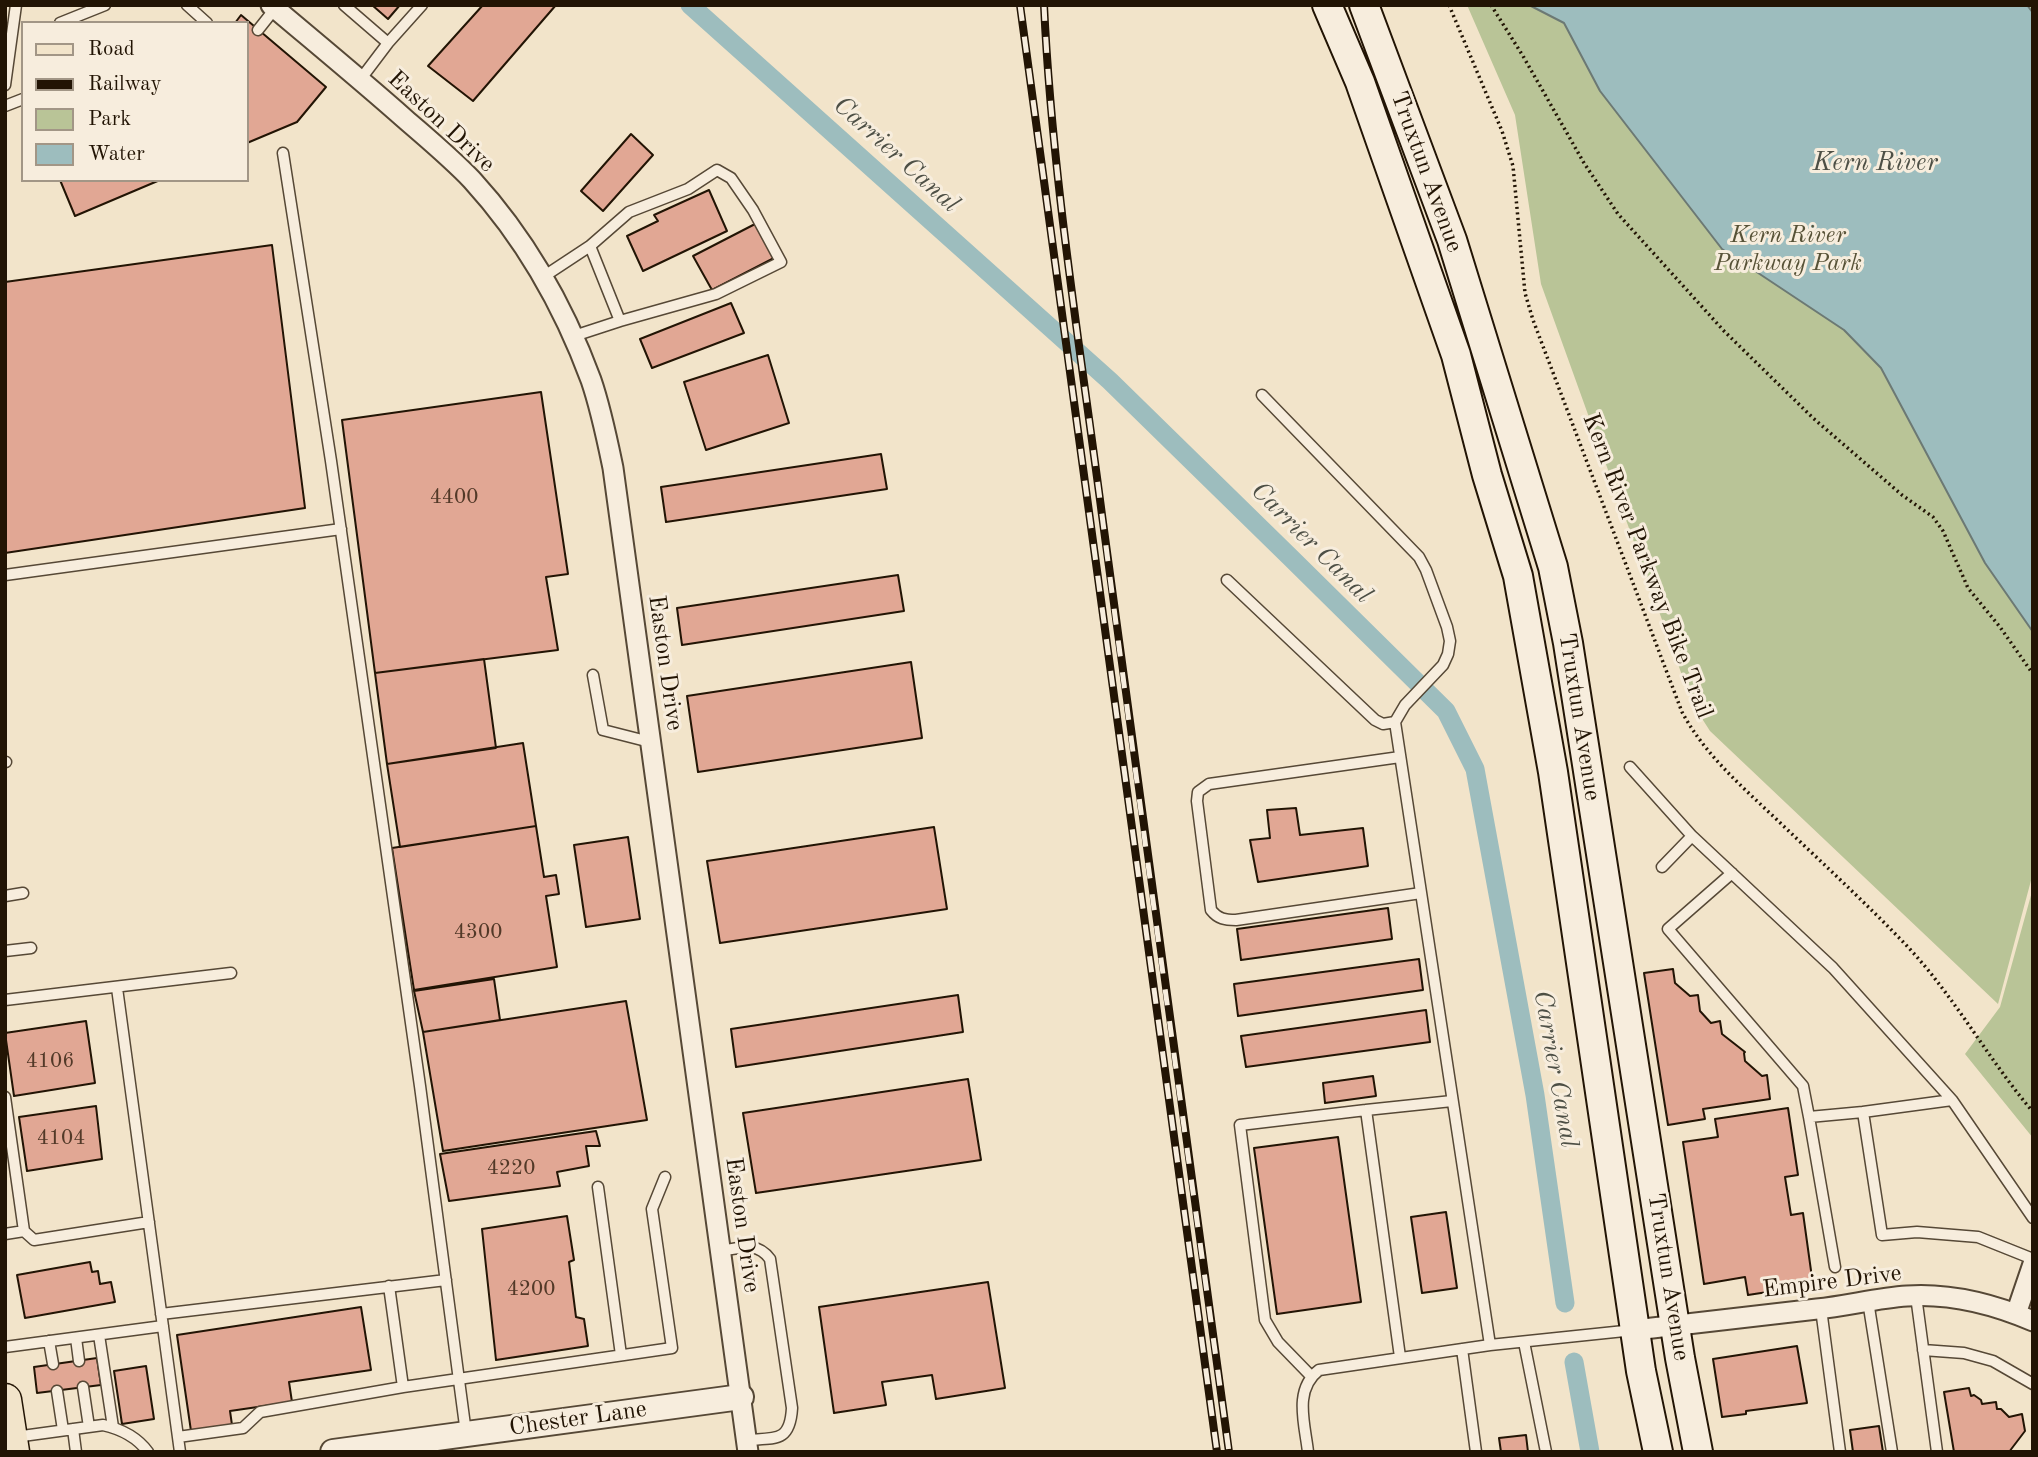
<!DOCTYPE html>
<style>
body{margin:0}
#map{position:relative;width:2038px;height:1457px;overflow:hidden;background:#f2e4ca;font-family:"Old Standard TT",serif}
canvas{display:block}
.frame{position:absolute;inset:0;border:7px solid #221404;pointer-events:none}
.legend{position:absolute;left:21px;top:21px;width:228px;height:161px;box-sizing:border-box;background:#f7eddd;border:2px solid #a29686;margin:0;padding:9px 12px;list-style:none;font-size:21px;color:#221404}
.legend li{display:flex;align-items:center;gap:14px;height:35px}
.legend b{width:35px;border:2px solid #a29686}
</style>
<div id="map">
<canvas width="2038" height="1457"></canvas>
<div class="frame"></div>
<ul class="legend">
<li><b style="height:9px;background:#f2e4ca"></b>Road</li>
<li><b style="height:9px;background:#221404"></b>Railway</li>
<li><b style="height:19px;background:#b9c497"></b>Park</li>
<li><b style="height:19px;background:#9dbdbe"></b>Water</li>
</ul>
</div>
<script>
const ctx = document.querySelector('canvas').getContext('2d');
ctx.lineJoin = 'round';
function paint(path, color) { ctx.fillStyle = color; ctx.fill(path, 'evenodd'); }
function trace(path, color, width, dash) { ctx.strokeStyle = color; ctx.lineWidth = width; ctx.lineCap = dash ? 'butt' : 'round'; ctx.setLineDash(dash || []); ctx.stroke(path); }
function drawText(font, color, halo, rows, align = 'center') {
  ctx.font = font + ' "Old Standard TT",serif'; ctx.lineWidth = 6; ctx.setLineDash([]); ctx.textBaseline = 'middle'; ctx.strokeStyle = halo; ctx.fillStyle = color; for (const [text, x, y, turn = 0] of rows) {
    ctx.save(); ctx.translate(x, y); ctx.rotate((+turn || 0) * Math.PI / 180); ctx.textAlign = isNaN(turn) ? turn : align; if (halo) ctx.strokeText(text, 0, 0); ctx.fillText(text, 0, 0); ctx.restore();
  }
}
const green = new Path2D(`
 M1467,5H2033V873L1998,1004L1710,731L1692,703L1541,284L1515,115Z
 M2033,888V1138L1965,1054L2000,1007Z`);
const water = new Path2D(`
 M1529,5H2027L2033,13V632L1985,563L1881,368L1844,330L1722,249L1600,91L1564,23Z`);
const canal = new Path2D(`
 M690,5L1110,381L1292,559L1446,711L1475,769L1535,1095L1565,1303
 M1574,1362L1590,1452`);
const building = new Path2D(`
 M372,5H400L388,19Z
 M483,5H556L473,101L428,66Z
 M241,15L326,87L297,122L247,143V23H235Z
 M631,134L653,155L603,211L581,191Z
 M60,180H160L75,216Z
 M709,190L727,231L643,271L627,236L658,221L654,215Z
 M757,223L774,258L712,290L693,256Z
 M272,245L305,508L5,553V282Z
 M731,303L744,333L652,368L640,339Z
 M768,355L789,423L706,450L684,382Z
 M541,392L568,574L546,577L558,650L375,673L342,420Z
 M881,454L887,489L666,522L661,487Z
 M898,575L904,611L682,645L677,608Z
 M484,659L496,748L387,764L375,673Z
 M911,662L922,738L698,772L687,696Z
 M523,743L536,826L400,847L387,764Z
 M1296,808L1300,835L1363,828L1368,866L1258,882L1250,840L1270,838L1267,810Z
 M536,826L544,877L556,875L559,894L546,896L557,967L414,990L392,848Z
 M934,827L947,909L720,943L707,861Z
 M628,837L640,919L586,927L574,845Z
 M1388,908L1392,939L1241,960L1237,929Z
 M1419,959L1423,990L1238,1016L1234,984Z
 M1673,969L1675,983L1690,996L1698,995L1700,1011L1711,1023L1720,1021L1722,1034L1745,1052L1744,1053L1745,1061L1762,1076L1767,1075L1770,1099L1703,1109L1705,1119L1668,1125L1644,973Z
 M494,979L500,1020L423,1032L414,991Z
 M958,995L963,1032L736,1067L731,1029Z
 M626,1001L647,1120L443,1151L423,1032Z
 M1426,1010L1430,1042L1246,1067L1241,1036Z
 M86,1021L95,1083L14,1096L5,1033Z
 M1373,1076L1376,1096L1325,1103L1323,1083Z
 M968,1079L981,1160L756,1193L743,1113Z
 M96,1106L102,1159L27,1171L19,1117Z
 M1788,1108L1798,1175L1785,1177L1791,1215L1803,1213L1813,1285L1748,1295L1745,1277L1704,1284L1683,1142L1718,1137L1715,1119Z
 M596,1131L600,1146H586L589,1166L557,1172L560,1186L449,1201L440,1154Z
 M1338,1137L1361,1302L1277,1314L1254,1148Z
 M1446,1212L1457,1288L1422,1293L1411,1217Z
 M567,1216L574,1260L569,1262L576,1317L584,1319L588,1346L496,1360L482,1229Z
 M90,1262L92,1272L98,1271L100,1284L111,1282L115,1302L25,1318L17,1275Z
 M988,1282L1005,1388L936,1399L932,1375L882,1382L886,1405L834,1413L819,1307Z
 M361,1307L371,1370L289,1382L292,1402L230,1411L232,1425L191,1431L177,1335Z
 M1797,1346L1807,1403L1746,1411V1414L1722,1417L1713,1359Z
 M97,1358L101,1385L37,1393L34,1367Z
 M146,1366L154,1419L122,1424L114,1371Z
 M1969,1388L1971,1396L1974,1395L1981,1400L1982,1404L1996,1402L1997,1409H2001L2009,1417L2022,1414L2025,1431L2009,1452H1954L1944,1392Z
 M1879,1426L1883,1452H1853L1850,1430Z
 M1526,1435L1528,1452H1501L1499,1438Z`);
const path = new Path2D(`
 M1449,5L1502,131L1513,166L1525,293L1533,320L1682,712C1704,753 1739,784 1773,816C1818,859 1864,901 1907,946C1955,997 1988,1059 2033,1112
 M1491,5L1523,56L1584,163L1618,214L1724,331L1813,418L1902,495L1933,517L1943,531L1968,588L2000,627L2033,674`);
const service = new Path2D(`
 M187,5L207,23
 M344,5L388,43
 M60,23L105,5
 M258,30L277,6
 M360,80L388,43L422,5
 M5,85L16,5
 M5,106L23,99
 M283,153L331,461L420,1086L466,1433
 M590,246L629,212L688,189L717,170L731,178L753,210L781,262L716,294L620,321
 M543,277L590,246L620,321L574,336
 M1262,395L1419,557L1426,570L1447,627L1450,641L1448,654L1443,665L1405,705L1395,722L1490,1345
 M5,575L341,529
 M1227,580L1375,720L1383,724L1395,722
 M593,675L603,730L650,742
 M1400,757L1209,784L1198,792L1197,801L1211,910C1218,919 1225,920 1236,920L1421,893
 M5,762H6
 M1630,767L1692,836L1833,968L1952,1100
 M1662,867L1692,836
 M1732,873L1668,929L1803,1086L1809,1117
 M5,896L23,893
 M5,951L31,948
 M117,988L180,1452
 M5,1000L231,973
 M5,1097L24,1231L34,1240L149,1222
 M1863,1112L1952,1100L2033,1218
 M598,1187L621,1355
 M5,1234L24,1231
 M721,1251C740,1248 757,1241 770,1259L792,1408C790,1443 775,1438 746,1440
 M1835,1267L1809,1117L1863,1112L1882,1235L1917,1232L1978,1237L2033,1259
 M389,1286L403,1387L672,1348L652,1209L665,1177
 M1916,1296L1937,1452
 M1868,1301L1892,1452
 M1821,1309L1840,1452
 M161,1314L446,1280
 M99,1335L113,1427
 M76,1338L79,1361
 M49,1341L53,1364
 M1524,1342L1546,1452
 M5,1347L163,1326
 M1462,1349L1476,1452
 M1923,1350L1964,1353L1993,1361L2033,1384
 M1400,1357L1366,1110L1452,1101
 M1311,1376L1278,1342L1265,1320L1240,1125L1366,1110
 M83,1387L89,1427
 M57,1391L63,1430
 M73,1429L76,1452
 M15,1437L103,1425C121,1429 137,1437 148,1452
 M178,1437L243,1428L260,1412L403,1387
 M1308,1452C1305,1424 1293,1390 1319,1370L1490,1345L1634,1330`);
const minor = new Path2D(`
 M271,5C316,43 361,80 405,119C428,139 451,158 472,180C525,238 564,307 591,380C601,409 607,439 613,468L748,1452
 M2016,1314L2033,1264
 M1635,1330C1695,1323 1756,1316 1817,1309C1847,1306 1877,1298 1907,1296C1951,1293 1993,1304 2033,1321`);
const tertiary = new Path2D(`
 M333,1452L741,1397`);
const secondary = new Path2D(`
 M1327,5L1360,82L1456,355L1487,475L1518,576L1553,772L1641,1371L1658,1452
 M1364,5L1452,240L1553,567L1568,643L1680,1358L1698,1452`);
const primary = new Path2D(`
 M5,1400L13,1452`);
const rail = new Path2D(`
 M1020,5L1217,1452
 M1044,5C1052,176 1080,346 1102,515C1142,828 1186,1140 1229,1452`);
const numberNames = [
 ["4400",454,497],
 ["4300",478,932],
 ["4106",50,1061],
 ["4104",61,1138],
 ["4220",511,1168],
 ["4200",531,1289]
];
const streetNames = [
 ["Easton Drive",441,122,43],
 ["Truxtun Avenue",1426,172,70],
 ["Kern River Parkway Bike Trail",1647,566,69],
 ["Easton Drive",665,663,82],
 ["Truxtun Avenue",1579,717,81],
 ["Easton Drive",742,1225,82],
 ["Truxtun Avenue",1668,1277,81],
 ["Empire Drive",1832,1282,-7],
 ["Chester Lane",578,1419,-8]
];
const parkNames = [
 ["Kern River",1788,236],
 ["Parkway Park",1788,264]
];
const waterNames = [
 ["Carrier Canal",896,155,42],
 ["Kern River",1875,163],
 ["Carrier Canal",1311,543,45],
 ["Carrier Canal",1555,1069,80]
];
paint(green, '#b9c497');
paint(water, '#9dbdbe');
trace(water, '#6c7974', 2);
trace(canal, '#9dbdbe', 19);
paint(building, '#e1a794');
trace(building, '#221404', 2);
trace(service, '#564836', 13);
trace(minor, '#564836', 23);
trace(tertiary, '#564836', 28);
trace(secondary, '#221404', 32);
trace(primary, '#221404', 35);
trace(path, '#221404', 3.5, [2, 3.5]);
trace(service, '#f7eddd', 10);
trace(minor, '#f7eddd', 19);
trace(tertiary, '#f7eddd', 24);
trace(secondary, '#f7eddd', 28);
trace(primary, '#f2e4ca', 32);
trace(rail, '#221404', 8);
trace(rail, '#f7eddd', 5, [16]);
drawText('21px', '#523928', null, numberNames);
drawText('24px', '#221404', '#f7eddd', streetNames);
drawText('italic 24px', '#575237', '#f7eddd', parkNames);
drawText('italic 26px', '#4d4f45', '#f7eddd', waterNames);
</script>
